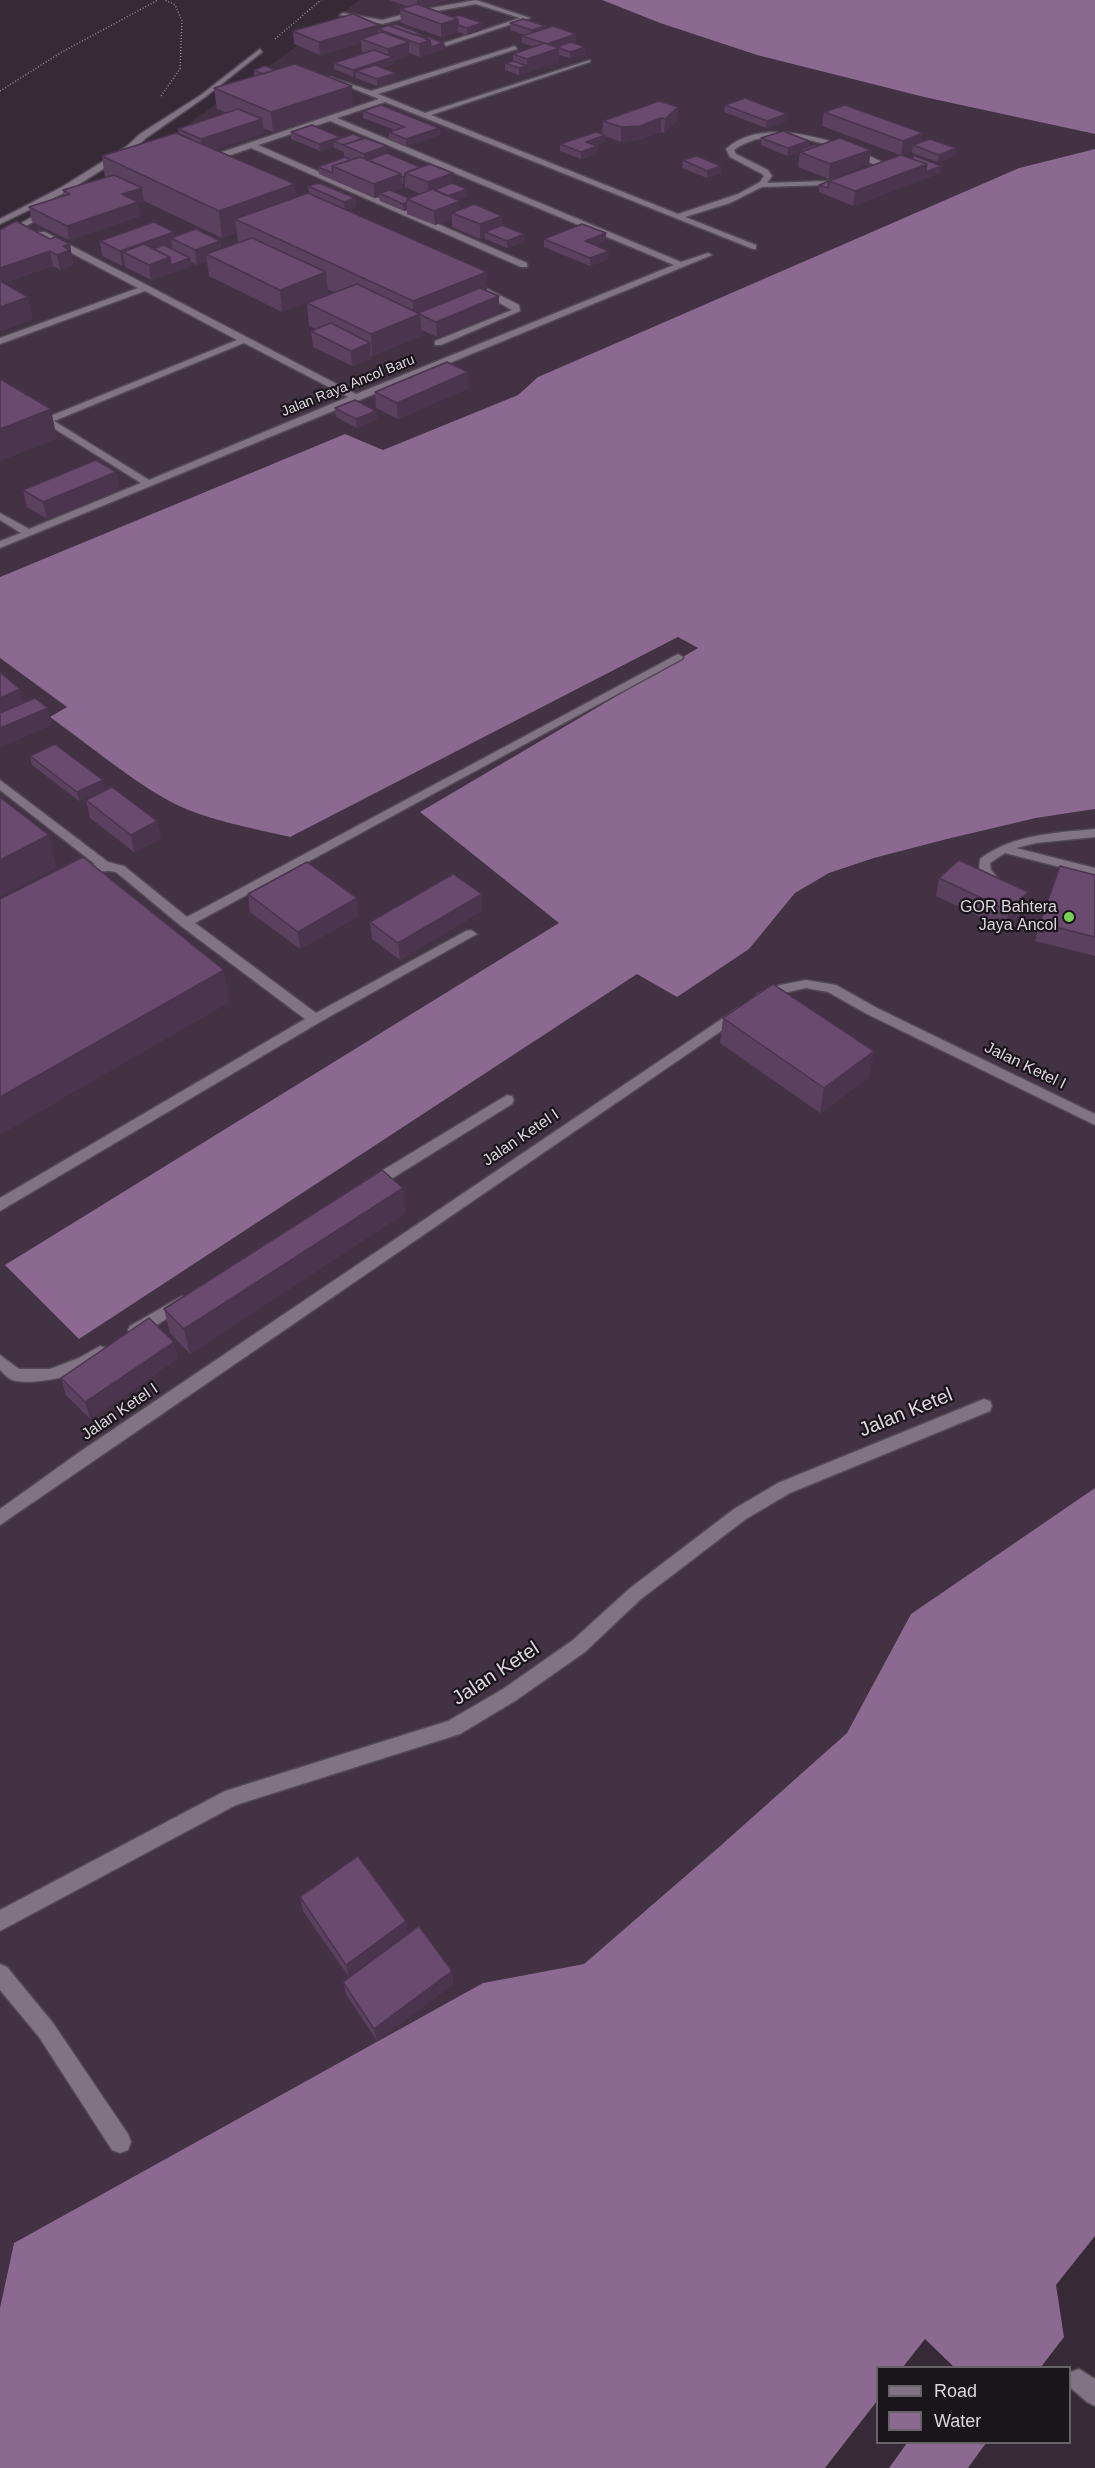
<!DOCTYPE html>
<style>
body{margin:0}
#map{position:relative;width:1095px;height:2468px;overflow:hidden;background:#362a37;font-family:Helvetica,sans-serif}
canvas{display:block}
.legend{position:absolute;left:876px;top:2366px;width:195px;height:78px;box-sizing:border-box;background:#1a151b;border:2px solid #686269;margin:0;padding:8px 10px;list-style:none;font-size:18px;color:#ded6df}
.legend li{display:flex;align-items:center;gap:12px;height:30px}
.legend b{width:30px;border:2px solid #686269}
</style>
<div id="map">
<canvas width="1095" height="2468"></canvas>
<ul class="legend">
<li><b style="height:8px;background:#817383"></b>Road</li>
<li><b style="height:16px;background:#8b6990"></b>Water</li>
</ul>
</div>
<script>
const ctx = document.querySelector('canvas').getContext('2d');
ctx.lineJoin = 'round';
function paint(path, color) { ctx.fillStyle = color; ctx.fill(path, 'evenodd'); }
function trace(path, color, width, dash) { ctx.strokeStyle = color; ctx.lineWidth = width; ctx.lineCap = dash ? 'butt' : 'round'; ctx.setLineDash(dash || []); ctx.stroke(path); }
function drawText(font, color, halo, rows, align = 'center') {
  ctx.font = font + ' Helvetica,sans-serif'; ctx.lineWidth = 4.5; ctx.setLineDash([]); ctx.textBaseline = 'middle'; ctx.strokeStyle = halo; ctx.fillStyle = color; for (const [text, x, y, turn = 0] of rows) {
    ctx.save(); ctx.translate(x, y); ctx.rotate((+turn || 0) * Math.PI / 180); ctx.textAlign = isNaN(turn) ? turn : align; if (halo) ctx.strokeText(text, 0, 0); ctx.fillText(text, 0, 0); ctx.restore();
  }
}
const built = new Path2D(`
 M360,0H602L660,23L757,55L924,97L1095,134V149L1019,168L538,377L518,395L383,450L345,434L0,577V235L121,173Z
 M679,637L698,648L749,949L795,893L829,873L874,858L947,839L1036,818L1095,809V1488L911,1614L847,1733L719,1847L584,1964L483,1983L14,2243L0,2308V658L68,707L51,717L128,773L175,804L215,818L289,837Z`);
const water = new Path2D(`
 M602,0H1095V134L924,97L757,55L660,23Z
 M1095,149V809L1036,818L947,839L874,858L829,873L795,893L749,949L677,997L637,974L79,1339L5,1265L559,923L420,812L698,648L678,637L290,837C252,828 210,821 175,804C134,783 88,744 50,717L67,707L0,658V577L345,434L383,450L518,395L538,377L1019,168Z
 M1095,1488V2236L1056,2285L1064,2337L1041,2367H954L925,2339L903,2367L878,2368L877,2401L825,2468H0V2308L14,2243L483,1983L584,1964L719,1847L847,1733L911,1614Z
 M907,2443V2442L986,2443L968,2468H889Z`);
const path = new Path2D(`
 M275,39L321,0
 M0,91L62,52L158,0
 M161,96L180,69L182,21L175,5L165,0`);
const minor = new Path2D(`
 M476,0L530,18L446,46L444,43L520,18L476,4L420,14L382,24L340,15L343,13L382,20L420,10Z
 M515,46L517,49L378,94L425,113L590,60V62L431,115L678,214L738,194L760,182L764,176L762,174L730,157L726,149C764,114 842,142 882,162L883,166L868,174H862V170L875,165C836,145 774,121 734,150L736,154L768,170L772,176L767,183L827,181L843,178L847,180L827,185L762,187L730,203L685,217L756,245V249H753L385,102L337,118L681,262L708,253L712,255L0,548V541L21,533L0,520V513L29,529L141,483L39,419V415L48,417L237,340L145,291L0,344V338L138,288L39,236V232H45L356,394L674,265L330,121L258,145L527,263V267H521L251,148L225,157L221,160L226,168H220L213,160L219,153L379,99L330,79V77L371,91ZM244,343L348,397L149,480L54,421Z
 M260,49L262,52L205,97L146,138L132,151L68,191L0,224V219L62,187L126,147L140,134L201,95Z
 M45,210L52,212L0,240V235Z
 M480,288H486L519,305L520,311L441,345H435V341L512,310L480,292Z
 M678,654L683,657L682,659L195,923L316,1013L466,931L471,930L477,934L320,1022L0,1211V1198L305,1019L181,926L116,872C96,867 88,882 73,879L71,876L73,873L95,864L0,790V780L108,862L124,866L187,917Z
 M1095,829V837L1036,843L1016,848L1095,868V876L1005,853L990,863L991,870L1005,887L999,891L995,890L979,871L980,859C1013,834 1055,833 1095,829Z
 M806,980L836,985L877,1008L1095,1114V1125L867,1014L828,992L806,988L788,992L763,1001L756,997L758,994L780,985Z
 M738,1008L743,1010L745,1013L743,1016L0,1525V1509L81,1451Z
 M507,1095L512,1096L514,1100L512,1104L375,1189H365L363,1185L365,1181Z
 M182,1296L187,1298L190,1302L187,1306L142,1334L136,1336L130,1334L128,1330L130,1326Z
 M100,1346L106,1348L108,1352C96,1374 38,1385 16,1381C9,1380 5,1375 0,1370V1355L19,1369H50L79,1358Z
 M984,1399L990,1401L992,1406L990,1411L790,1493L746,1519L641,1599L585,1652L515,1701L460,1734L236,1805L0,1931V1910L225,1791L448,1721L503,1689L573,1640L629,1589L734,1509L778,1483Z
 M0,1964L7,1967L53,2023L128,2134L131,2142L128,2150L120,2153L112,2150L39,2037L0,1990Z
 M1079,2369L1095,2379V2406L1087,2402L1071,2388V2372Z`);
const wall = new Path2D(`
 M389,0H448L425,7L453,17L482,23V30L467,35L458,32L441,37L401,23L400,9L409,7Z
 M510,23L546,28L576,41L572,42L585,54L570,58L559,55V62L519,75L505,70V63L513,61V54L534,47L522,43V36L526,35L510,30Z
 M379,28L420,33L421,37L444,49L420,57L409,53V56L393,61V64L383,68L396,73V80L377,86L356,78V76L353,77L334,69V63L364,53L362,52L361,43L320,55L294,44L293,31Z
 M254,70L353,106L273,132L263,128L264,133L215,149L296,197L309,194L308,186L355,198L356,206L345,210L487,272V291L499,312L437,337L421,330L422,336L372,356H371V359L352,366L313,347L311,331L316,329L309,326L307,303L335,292L327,289L328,294L282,312L209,276L207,261L197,265L191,262V266L151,280L125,267V265L122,266L102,256L100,241L174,232L175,237L220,241L221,249L238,243L237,233L222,238L144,201V202L138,204L140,216L69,240L32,222L29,207L64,196L63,190L105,178L102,156L179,134L178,129L227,113L217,109L214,88L254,76Z
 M725,105L786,121L766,128L724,112Z
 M678,107L677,121L664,133L661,132L639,140L621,142L605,136V142L595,146L597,154L581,159L560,151V144L602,134L603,121Z
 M363,111L439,128L440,135L406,146L389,140V132L395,130L363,118Z
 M824,112L922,142L956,148L955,156L938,162L912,153V151L902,155L940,173L853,206L819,192V185L900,155L822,126Z
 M291,132L340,137V138H363L387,146V153L420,167L453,173V184L467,189V197L458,200L461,209L502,216V225L524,242L507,248L485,239V237L480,239L452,227V219L435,225L407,214V210L404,211L380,201L379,197L374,198L319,174L318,167L344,158V152L334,148V147L320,151L291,139ZM402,184H405V187L421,194L409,198L394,191L402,188Z
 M761,138L809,141V147L869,164L829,179L798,167L800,152L801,151L787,156L761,145Z
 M683,160L721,173L707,178L682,168Z
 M0,230L50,239L70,244L73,265L60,270L53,266L3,283L33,319L0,331Z
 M606,233L605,241L595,245L608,259L590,266L544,247V239Z
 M469,388L398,419L376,408L375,392Z
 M335,408L376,411L377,419L357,428L336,417Z
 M116,472L119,489L47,519L27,507L23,490Z
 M30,756L105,789L79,801L32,765Z
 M86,800L157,821L161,839L134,852L90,818Z
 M1095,875V956L1035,941L1040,923Z
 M939,878L1024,910L1005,929L936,896Z
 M248,894L359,916L300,949L250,912Z
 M482,894V911L400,960L372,939L370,922Z
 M723,1018L870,1077L820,1113L720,1043Z
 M403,1188L405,1213L190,1354L170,1333L164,1309Z
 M178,1358L90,1419L66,1395L61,1378Z
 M300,1897L406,1921L408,1935L452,1971L453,1984L377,2041L346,1994L343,1982L349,1977L303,1911Z`);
const shadedWall = new Path2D(`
 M417,0H448L417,10Z
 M458,19V32L441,37V24Z
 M482,23V30L467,35V28Z
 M379,25V29H378V38L361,39V43L320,55L319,42Z
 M546,26V33L532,37V30Z
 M576,34V41L546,51V44Z
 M430,40L431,54L420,57L419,44Z
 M409,42V56L393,61V64L363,74L356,71V76L353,77V70L388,59V49Z
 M443,43L444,49L431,53V47Z
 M585,47V54L570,58V52Z
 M559,48V62L527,73V59Z
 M527,66V72L519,75V68Z
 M396,73V80L377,86V79Z
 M352,86L353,106L273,132L271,112Z
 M678,107L677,121L664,133L665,119Z
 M787,114L786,121L766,128L767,121Z
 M661,118V132L639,140L621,142V127Z
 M262,119L264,133L203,153L201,139Z
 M439,128L440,135L406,146V139Z
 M923,133L921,148L913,145L912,151L901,155L903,141Z
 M605,135V142L586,149V142Z
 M340,137L341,144L333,141L334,147L320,151L319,144Z
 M809,141L808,148L801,149V151L787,156L788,148Z
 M387,146L388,161H364V154Z
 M597,146V154L581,159V152Z
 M956,148L955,156L938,162L939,155Z
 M871,150L869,164L829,179L830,164Z
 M927,164L941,166L940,173L853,206L855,191Z
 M721,166V173L707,178V171Z
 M453,173V188L428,197V182Z
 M401,174L402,188L383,195L379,193V197L374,198V184Z
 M405,176V184H403V177Z
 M295,184L297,212L235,219L237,233L222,238L219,211Z
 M142,188L144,202L138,204L140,216L69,240L67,226L122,194Z
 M467,189V197L445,205V197Z
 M355,198L356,206L345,210L344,202Z
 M460,201L461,216L452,213V219L435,225L434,211Z
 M407,202V210L404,211L403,204Z
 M502,216V231L485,232V237L480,239V224Z
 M174,232L176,241L171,238L172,248L153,255L123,252L125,265L122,266L120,251Z
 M606,233L605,241L585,249V241Z
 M524,234V242L507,248V241Z
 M220,241L222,256L206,254L207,261L197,265L195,250Z
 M70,244L73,265L60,270L57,255L63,246Z
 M50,251L53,266L0,284V268Z
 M609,251L608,259L590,266V258Z
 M170,257L190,258L191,266L151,280L149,265Z
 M326,272L328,294L282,312L280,290Z
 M487,272V300L420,315L422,336L372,356L371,334L413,316V301Z
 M499,296V312L437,337L436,322Z
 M28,297L33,319L0,331V307Z
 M370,343L371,359L352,366L351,351Z
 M468,372L469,388L398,419L397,403Z
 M51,409L57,439L0,461V429Z
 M376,411L377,419L357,428L356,419Z
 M116,472L119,489L47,519L43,502Z
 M20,689L24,707L0,717V698Z
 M48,708L52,725L0,748V728Z
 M103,780L105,789L79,801L77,792Z
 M157,821L161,839L134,852L131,835Z
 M49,835L57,868L0,897V860Z
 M1028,892L1024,910L1005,929L1009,911Z
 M482,894V911L400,960L398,943Z
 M357,898L359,916L300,949L298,932Z
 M224,970L230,1002L0,1135V1097Z
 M874,1051L870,1077L820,1113L824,1088Z
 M403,1188L405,1213L190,1354L184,1329Z
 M174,1342L178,1358L90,1419L85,1402Z
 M406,1921L408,1935L349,1978L346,1965Z
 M452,1971L453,1984L377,2041L374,2029Z`);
const building = new Path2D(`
 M417,4L458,19L441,24L400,9Z
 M353,14L379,25L319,42L293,31Z
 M459,15L482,23L467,28L458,25V19L453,17Z
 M523,19L546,26L532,30L510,23Z
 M396,24L420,33L415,35L390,26Z
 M389,25L430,40L419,44L378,29Z
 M553,26L576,34L547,44L522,36Z
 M382,32L409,42L388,49L361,39Z
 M429,37L443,43L431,47L430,40L425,39Z
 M571,42L585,47L570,52L557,47Z
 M545,43L559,48L527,59L513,54Z
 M374,50L393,57L353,70L334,63Z
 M513,61L527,66L519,68L505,63Z
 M295,64L352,86L271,112L214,88Z
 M375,65L396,73L377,79L356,71Z
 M265,66L275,70L263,74L254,70Z
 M745,98L787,114L767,121L725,105Z
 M659,101L678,107L665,119L661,118L640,126L621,127L603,121Z
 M381,105L439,128L406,139L389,132L405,127L363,111Z
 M845,105L923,133L903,141L824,112Z
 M238,109L262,119L201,139L178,129Z
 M312,125L340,137L319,144L291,132Z
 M783,131L809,141L788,148L761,138Z
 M596,132L605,135L586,142L597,146L581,152L560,144Z
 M176,133L295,184L219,211L102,156Z
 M353,134L363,138L344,145L333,141Z
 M365,138L387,146L364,154L343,145Z
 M840,138L871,150L830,164L800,152Z
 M930,139L956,148L939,155L913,145Z
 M814,145L818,146L804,151L801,149Z
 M387,153L420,167L405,173V176L403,177L401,176V174L368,160Z
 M901,155L927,164L855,191L829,181Z
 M697,156L721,166L707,171L683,160Z
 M915,156L941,166L926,172L927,164L910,158Z
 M345,157L351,160L332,166L333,173L318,167Z
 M360,157L401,174L374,184L332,166Z
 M430,164L453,173L428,182L405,173Z
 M114,175L142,188L122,194L138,202L67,226L29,207L70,194L63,190Z
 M829,181L828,188L819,185Z
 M319,183L355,198L344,202L308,186Z
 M452,183L467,189L448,196L434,190Z
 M433,189L460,201L434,211L407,199Z
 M390,190L409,198L407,199V202L403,204L379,193Z
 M308,193L487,272L413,301L235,219Z
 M474,204L502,216L480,224L452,213Z
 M16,221L50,239L56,237L70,244L63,246L70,250L57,255L50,251L0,268V230Z
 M154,222L174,232L120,251L100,241Z
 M582,224L606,233L585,241L609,251L590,258L544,239Z
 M502,225L524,234L507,241L485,232Z
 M196,229L220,241L195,250L171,238Z
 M252,238L326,272L280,290L206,254Z
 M144,244L170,257L149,265L123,252Z
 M164,245L190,258L171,265L170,257L153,249Z
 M0,281L28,297L0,307Z
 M357,284L420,314L371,334L307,303Z
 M480,288L499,296L436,322L419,314H420L418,313Z
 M331,323L370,343L351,351L311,331Z
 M447,362L468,372L397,403L375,392Z
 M0,379L51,409L0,429Z
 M355,400L376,411L356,419L335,408Z
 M96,460L116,472L43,502L23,490Z
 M0,672L20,689L0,698Z
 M35,698L48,708L0,728V713Z
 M55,744L103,780L77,792L30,756Z
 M112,787L157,821L131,835L86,800Z
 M0,797L49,835L0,860Z
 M83,857L224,970L0,1097V899Z
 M959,860L1028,892L1009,911L939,878Z
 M307,862L357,898L298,932L248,894Z
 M1060,866L1095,875V937L1040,923Z
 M453,874L482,894L398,943L370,922Z
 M773,984L874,1051L824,1088L723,1018Z
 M382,1170L403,1188L184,1329L164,1309Z
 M149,1318L174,1342L85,1402L61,1378Z
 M358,1856L406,1921L346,1965L300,1897Z
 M419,1926L452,1971L374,2029L343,1982Z`);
const markers = [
 [1069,917,6,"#79d158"]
];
const farStreetnames = [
 ["Jalan Raya Ancol Baru",348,386,-22]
];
const poiNames = [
 ["GOR Bahtera",1057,908],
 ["Jaya Ancol",1057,926]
];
const streetNames = [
 ["Jalan Ketel I",1025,1066,26],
 ["Jalan Ketel I",521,1138,-34],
 ["Jalan Ketel I",120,1412,-34]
];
const nearStreetnames = [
 ["Jalan Ketel",906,1413,-22],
 ["Jalan Ketel",496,1674,-33]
];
paint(built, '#423244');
paint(water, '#8b6990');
trace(minor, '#534955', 3);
trace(path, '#928993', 1.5, [1, 2]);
paint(minor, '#817383');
paint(wall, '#5b405f');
paint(shadedWall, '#4a344e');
paint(building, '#6a4a6f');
trace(building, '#4a344e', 1.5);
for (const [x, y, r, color] of markers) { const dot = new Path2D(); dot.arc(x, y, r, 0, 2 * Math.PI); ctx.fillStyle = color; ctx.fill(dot); trace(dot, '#1a151b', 2); }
drawText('14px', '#ded6df', '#1a151b', farStreetnames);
drawText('16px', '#ded6df', '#1a151b', poiNames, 'right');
drawText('16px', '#ded6df', '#1a151b', streetNames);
drawText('20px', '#ded6df', '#1a151b', nearStreetnames);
</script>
